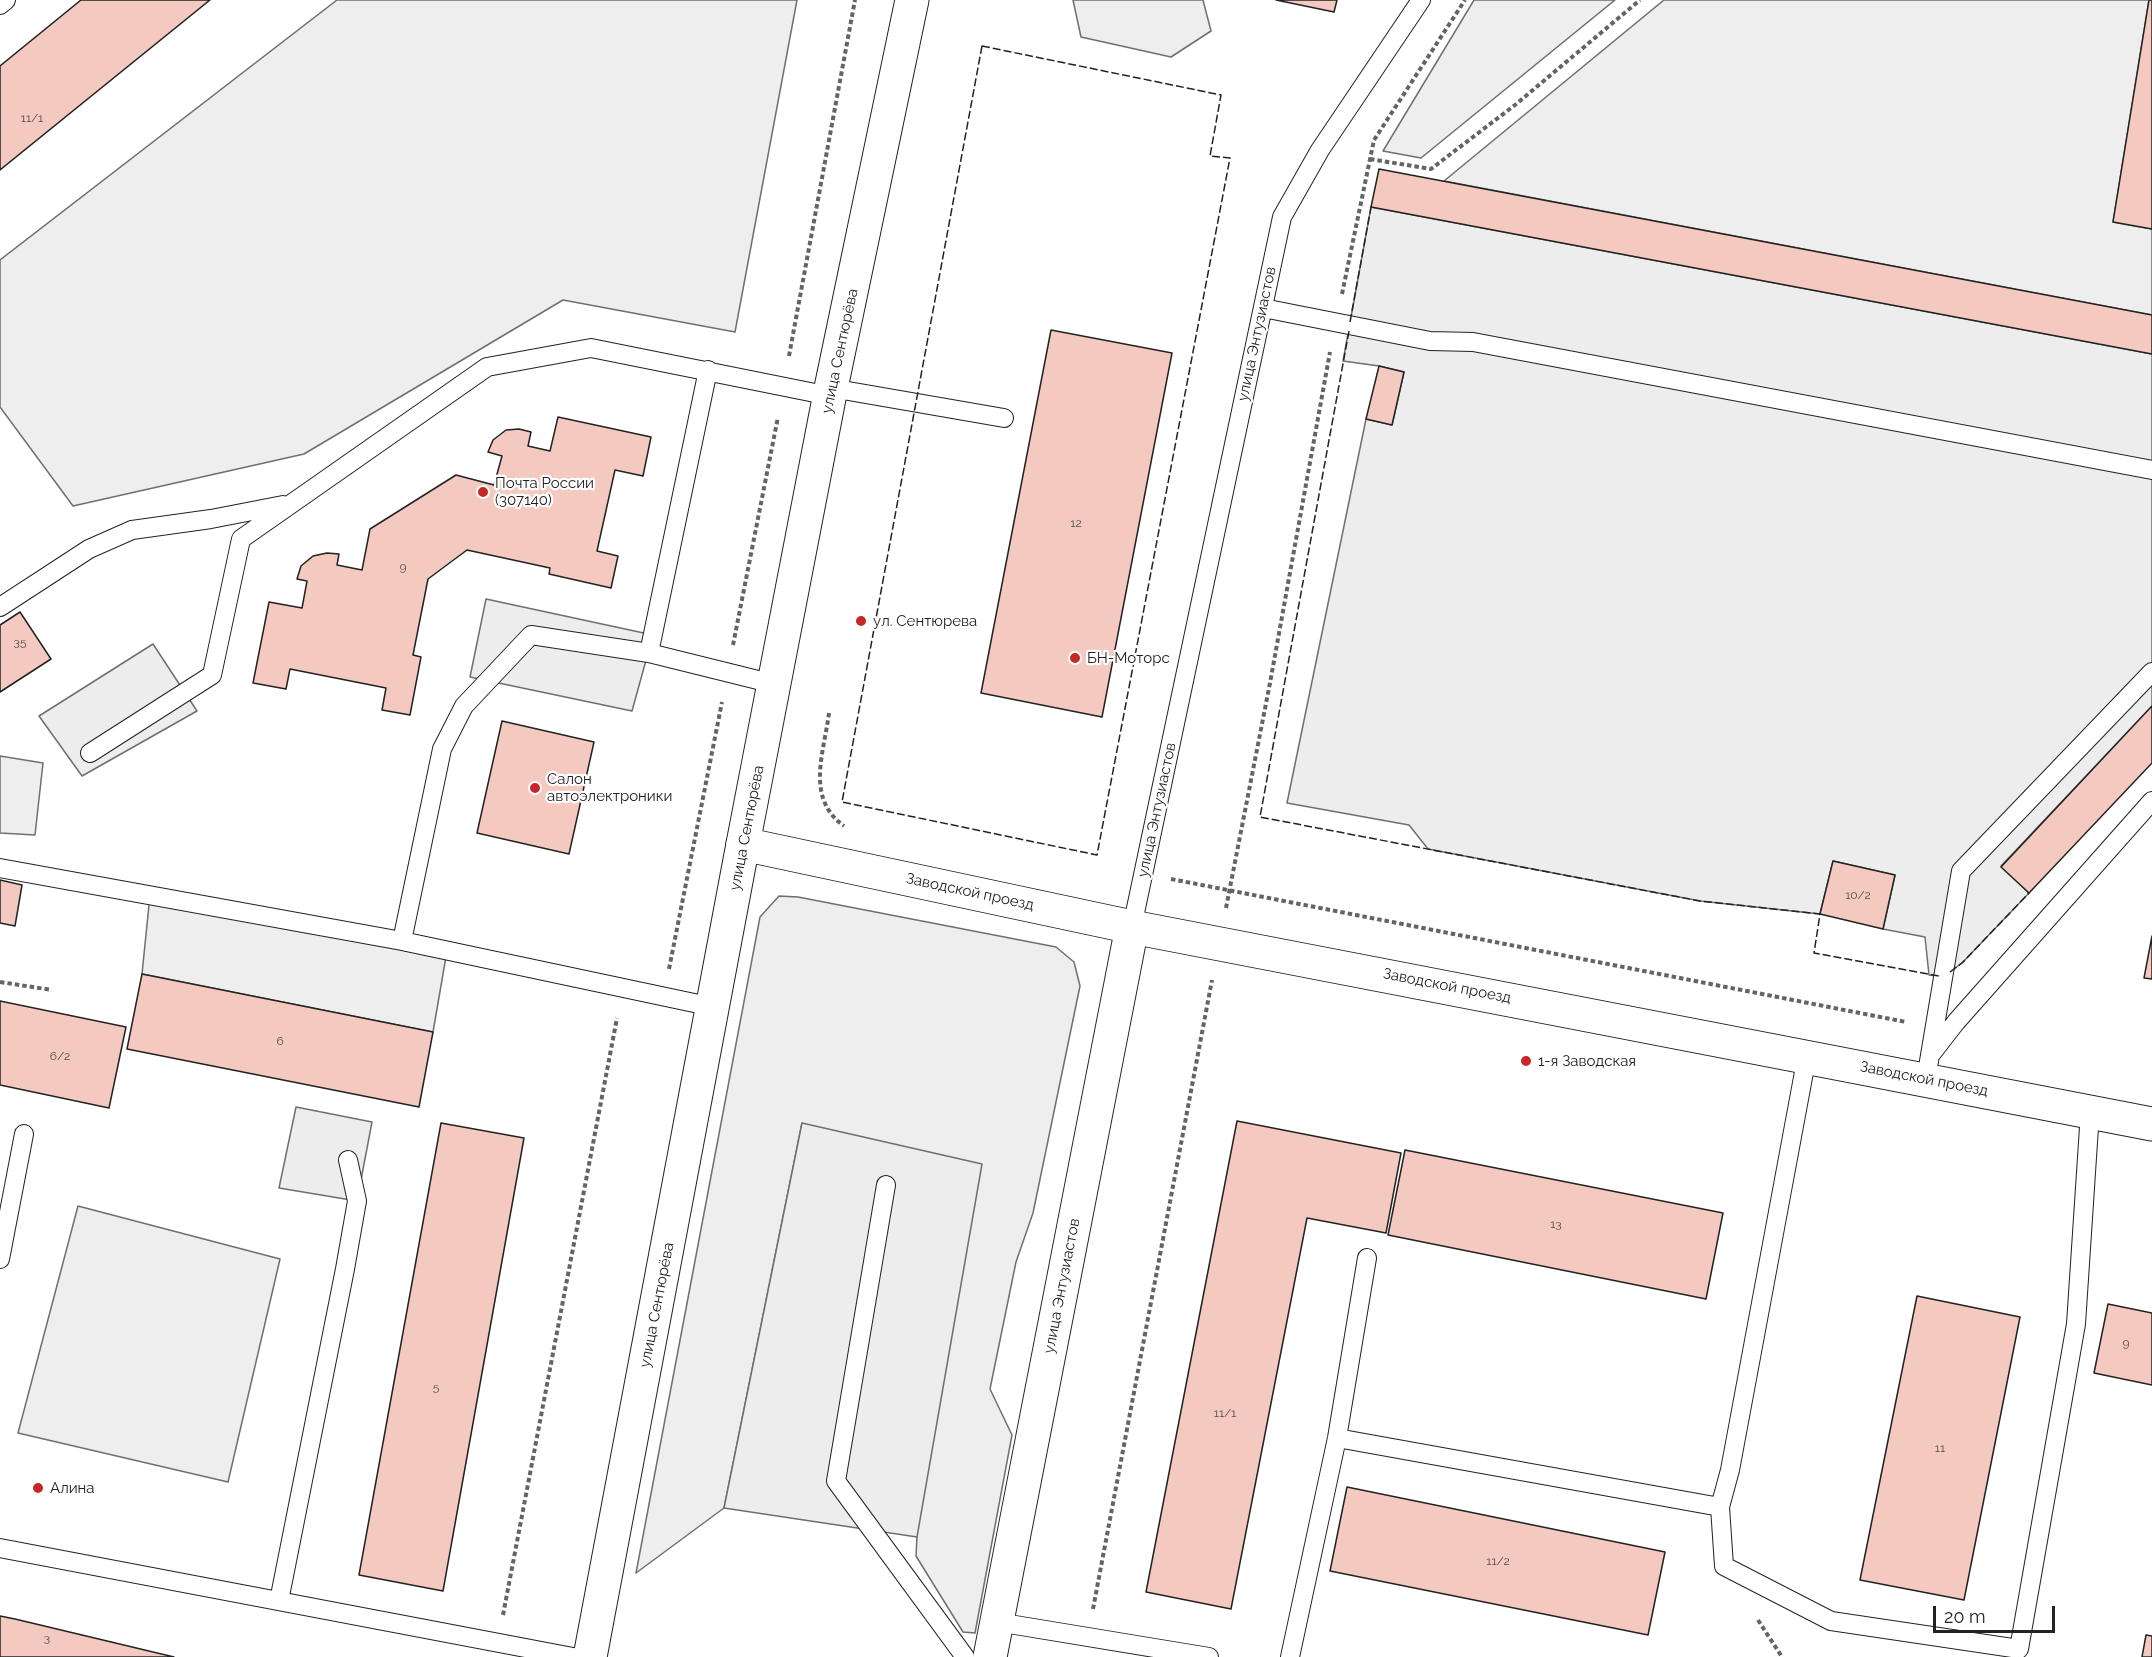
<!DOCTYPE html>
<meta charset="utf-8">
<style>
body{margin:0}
#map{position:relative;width:2152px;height:1657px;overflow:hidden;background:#fff;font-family:Raleway,sans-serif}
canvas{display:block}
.scale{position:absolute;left:1933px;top:1606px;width:122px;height:27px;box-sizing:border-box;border:3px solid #222;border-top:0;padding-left:8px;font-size:18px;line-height:21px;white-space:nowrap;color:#222;-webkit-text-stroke:4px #fff;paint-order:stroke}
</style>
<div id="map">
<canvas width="2152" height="1657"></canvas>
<div class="scale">20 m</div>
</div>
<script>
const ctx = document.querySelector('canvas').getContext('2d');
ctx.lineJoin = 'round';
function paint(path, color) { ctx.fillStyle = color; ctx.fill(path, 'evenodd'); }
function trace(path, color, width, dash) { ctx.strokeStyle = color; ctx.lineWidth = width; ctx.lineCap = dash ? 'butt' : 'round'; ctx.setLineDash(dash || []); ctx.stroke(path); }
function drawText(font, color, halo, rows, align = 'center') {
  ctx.font = font + ' Raleway,sans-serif'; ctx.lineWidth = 4.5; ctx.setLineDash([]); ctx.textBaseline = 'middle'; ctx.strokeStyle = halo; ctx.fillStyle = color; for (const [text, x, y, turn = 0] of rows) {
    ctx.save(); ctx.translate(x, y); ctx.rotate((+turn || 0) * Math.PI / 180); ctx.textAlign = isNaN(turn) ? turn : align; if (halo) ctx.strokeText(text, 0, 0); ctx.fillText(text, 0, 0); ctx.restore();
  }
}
const green = new Path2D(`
 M337,0H797L735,332L563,300L304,454L73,506L0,407V260Z
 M1073,0H1203L1211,31L1171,57L1081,37Z
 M1474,0H1615L1421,158L1383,151Z
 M1664,0H2149L2113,222L2152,229V315L1444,181Z
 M0,756L43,763L35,835L0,833Z
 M150,895L447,951L433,1032L142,974Z
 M779,896L798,897L1056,947L1074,962L1080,986L1033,1213L1016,1262L990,1389L1012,1435L975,1633L963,1632L916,1556L917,1537L802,1123L724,1508L636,1573L760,917Z
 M78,1206L280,1259L228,1482L18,1433Z`);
const parking = new Path2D(`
 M1371,207L2152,354V706L2001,866L2029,893L1962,963L1943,977L1929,975L1925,937L1883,929L1895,875L1833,861L1820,914L1700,901L1428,849L1409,825L1287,803L1366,419L1392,425L1404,372L1379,366L1343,361Z
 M486,599L653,635L632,711L470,677Z
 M153,644L197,711L82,776L39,716Z
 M296,1107L372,1122L357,1201L279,1188Z
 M802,1123L982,1164L917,1537L724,1508Z`);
const building = new Path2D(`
 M81,0H210L0,170V66Z
 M1276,0H1337L1334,12Z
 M2149,0H2152V229L2113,222Z
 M1379,169L2152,315V354L1371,207Z
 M1051,330L1172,353L1102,717L981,693Z
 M1379,366L1404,372L1392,425L1366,419Z
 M558,417L651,437L643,476L615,470L597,551L618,556L611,588L549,574L550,568L467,550L428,579L413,655L421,657L410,715L382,710L386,688L290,669L286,689L253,683L269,602L302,608L307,581L297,579L301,566L313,556L327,553L339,554L337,565L362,570L370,529L456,475L494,485L502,456L488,452L493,440L506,430L519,429L531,432L528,446L550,451Z
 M20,612L51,659L0,692V625Z
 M2152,706V763L2029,893L2001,867Z
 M502,721L594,742L569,854L477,833Z
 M1833,861L1895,875L1883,929L1820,914Z
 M0,880L22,885L15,926L0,923Z
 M2152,936V979L2144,978Z
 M142,974L433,1032L419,1107L127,1049Z
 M0,1001L126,1027L109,1108L0,1085Z
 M1237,1121L1401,1153L1386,1233L1307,1218L1231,1609L1146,1592Z
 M441,1123L524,1138L443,1591L359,1575Z
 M1405,1150L1723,1213L1706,1299L1388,1235Z
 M1917,1296L2020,1317L1964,1600L1860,1580Z
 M2108,1304L2152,1313V1385L2094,1373Z
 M1347,1487L1665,1552L1648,1635L1330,1571Z
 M0,1616L15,1619L174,1657H0Z
 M2146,1635L2152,1636V1657H2142Z`);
const path = new Path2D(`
 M1370,159L1431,169L1515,105L1640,0
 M1342,294L1374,140L1465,0
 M789,356L855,0
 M733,645L778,417
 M829,713C824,753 805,798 844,826
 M1171,879L1906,1022
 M1226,908L1270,683L1330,352
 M669,969L722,702
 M0,982L52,990
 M1093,1609L1212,980
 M503,1615L617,1018
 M1758,1620L1782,1657`);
const service = new Path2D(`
 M0,5L6,0
 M1263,308L1430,341L1473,342L2152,470
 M831,388L1004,418
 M0,607L89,549L132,530L211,519L283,505
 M649,653L708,370
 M90,753L212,675L241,539L487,367L591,348L830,396
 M0,868L402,941L442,749L464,706L531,635L649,653L774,684
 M1132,927L1282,217L1320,150L1421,0
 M402,941L713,1007
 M1932,1053L1956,1022L2152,801
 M1807,1056L1730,1470L1720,1507L1724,1566L1831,1621L2019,1649L2076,1324L2090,1112
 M1926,1079L1961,871L2152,672
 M886,1185L836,1481L965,1657
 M0,1259L24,1134
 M1337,1438L1720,1507
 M0,1548L573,1657
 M279,1601L345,1269L357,1201L348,1160
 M997,1622L1209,1657
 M1290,1657L1337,1438L1367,1258`);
const tertiary = new Path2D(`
 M590,1657L743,844`);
const secondary = new Path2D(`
 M912,0L831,388L743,844L1132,927L2152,1124
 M990,1657L1132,927`);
const fence = new Path2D(`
 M982,46L1221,95L1210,156L1230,158L1097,855L842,802Z
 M1350,322L1371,207
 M1349,331L1260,817L1700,901L1820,914L1814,953L1939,976
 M1950,972L1962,963L2029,893`);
const markers = [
 [483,492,6,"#c62828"],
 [861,621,6,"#c62828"],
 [1075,658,6,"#c62828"],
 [535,788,6,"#c62828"],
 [1526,1061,6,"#c62828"],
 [38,1488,6,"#c62828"]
];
const numberNames = [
 ["11/1",32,118],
 ["12",1076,523],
 ["9",403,567],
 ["35",20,642],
 ["10/2",1858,895],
 ["6",280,1041],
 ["6/2",60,1056],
 ["13",1556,1224],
 ["9",2126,1343],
 ["5",436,1387],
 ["11/1",1225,1413],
 ["11",1940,1448],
 ["11/2",1498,1561],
 ["3",47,1638]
];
const streetNames = [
 ["улица Энтузиастов",1257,334,-78],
 ["улица Сентюрёва",840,351,-78],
 ["улица Энтузиастов",1157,810,-78],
 ["улица Сентюрёва",747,828,-79],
 ["Заводской проезд",970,892,12],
 ["Заводской проезд",1447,986,11],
 ["Заводской проезд",1924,1079,11],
 ["улица Энтузиастов",1062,1286,-79],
 ["улица Сентюрёва",657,1305,-79]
];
const poiNames = [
 ["Почта России",495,483],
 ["(307140)",495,500],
 ["ул. Сентюрева",873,621],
 ["БН-Моторс",1087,658],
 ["Салон",547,779],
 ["автоэлектроники",547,796],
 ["1-я Заводская",1538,1061],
 ["Алина",50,1488]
];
paint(green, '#eee');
trace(green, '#6f6f6f', 1.5);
paint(parking, '#ededed');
trace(parking, '#6f6f6f', 1.5);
paint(building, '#f3c9c0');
trace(building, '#222', 1.5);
trace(service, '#222', 20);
trace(tertiary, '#222', 35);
trace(secondary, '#222', 35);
trace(path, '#646464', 4, [4.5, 3]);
trace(service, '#fff', 18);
trace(tertiary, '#fff', 33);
trace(secondary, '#fff', 33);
trace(fence, '#222', 1.5, [8, 3]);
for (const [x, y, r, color] of markers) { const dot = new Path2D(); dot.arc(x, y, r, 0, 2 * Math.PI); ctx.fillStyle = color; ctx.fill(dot); trace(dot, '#fff', 2); }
drawText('12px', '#564c4a', null, numberNames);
drawText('15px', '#222', '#fff', streetNames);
drawText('15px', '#222', '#fff', poiNames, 'left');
</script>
